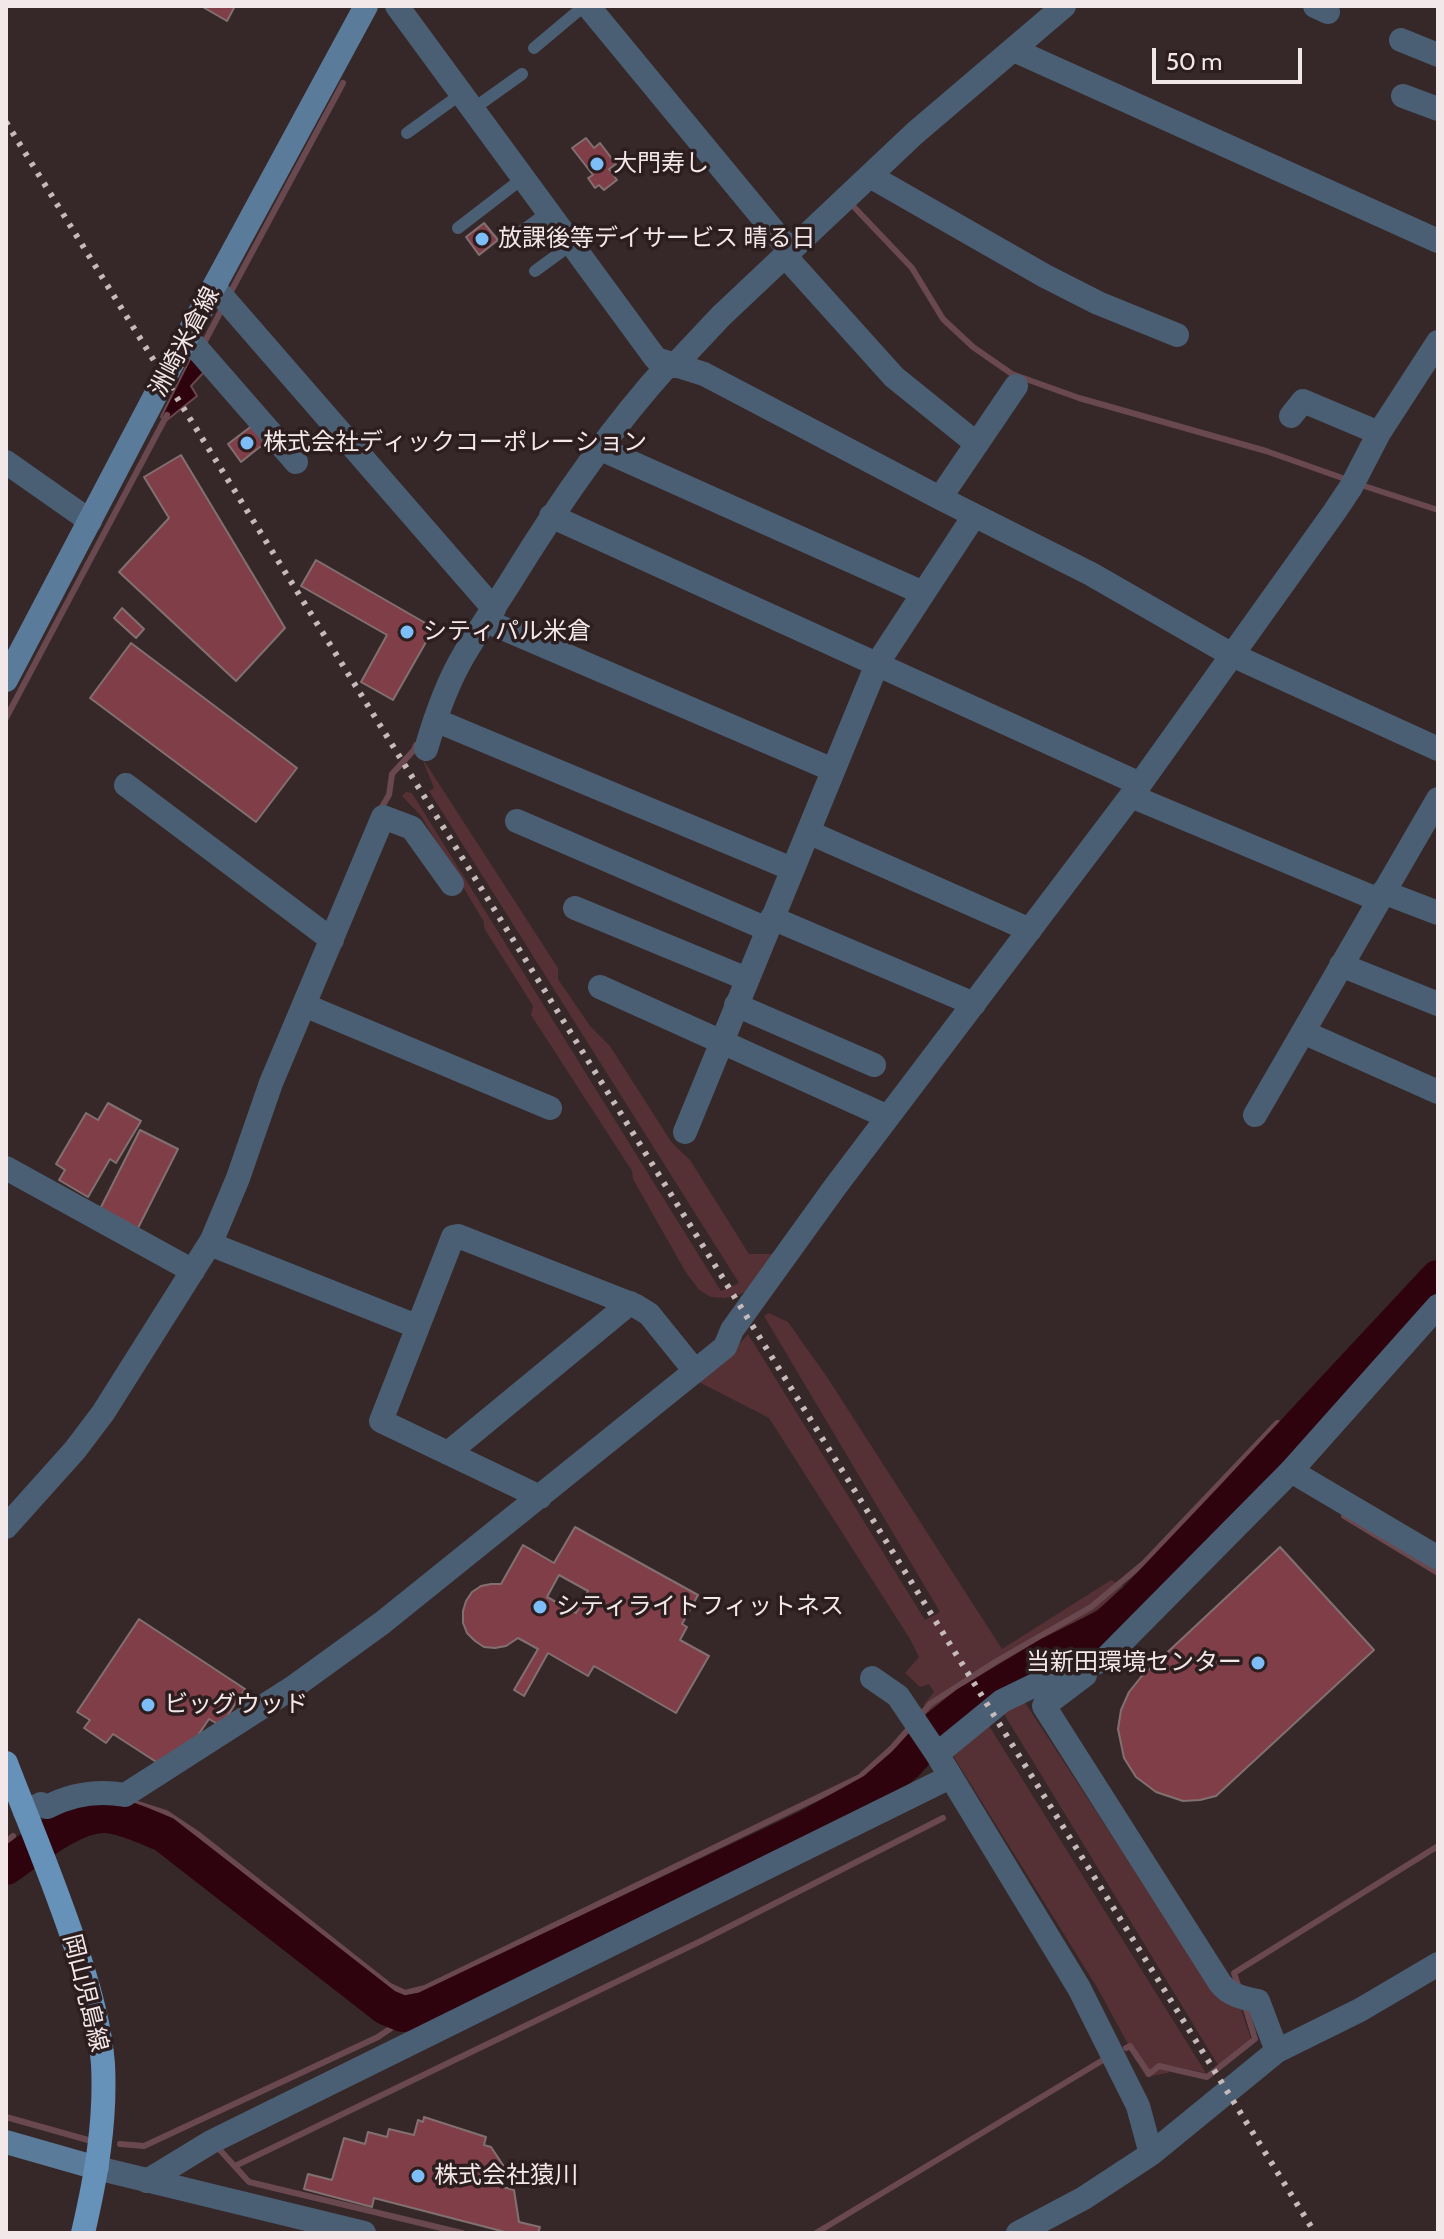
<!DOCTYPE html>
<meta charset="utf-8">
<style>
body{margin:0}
#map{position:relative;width:1444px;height:2239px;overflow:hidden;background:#362728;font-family:Cabin,sans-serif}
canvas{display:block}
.frame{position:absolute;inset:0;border:8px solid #f3e8e9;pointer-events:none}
.scale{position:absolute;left:1152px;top:48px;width:150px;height:36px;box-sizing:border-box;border:4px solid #f3e8e9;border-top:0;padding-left:10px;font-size:24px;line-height:28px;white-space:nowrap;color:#f3e8e9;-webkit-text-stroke:6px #2c1d1f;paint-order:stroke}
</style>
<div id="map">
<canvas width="1444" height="2239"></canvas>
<div class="frame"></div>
<div class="scale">50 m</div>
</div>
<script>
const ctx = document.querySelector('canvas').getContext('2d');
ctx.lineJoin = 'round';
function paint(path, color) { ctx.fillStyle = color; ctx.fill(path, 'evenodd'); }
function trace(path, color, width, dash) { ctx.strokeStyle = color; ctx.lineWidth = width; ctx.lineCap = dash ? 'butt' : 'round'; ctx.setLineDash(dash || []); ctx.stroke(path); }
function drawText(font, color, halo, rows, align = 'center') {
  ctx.font = font + ' Cabin,"Noto Sans JP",sans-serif'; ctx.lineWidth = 7; ctx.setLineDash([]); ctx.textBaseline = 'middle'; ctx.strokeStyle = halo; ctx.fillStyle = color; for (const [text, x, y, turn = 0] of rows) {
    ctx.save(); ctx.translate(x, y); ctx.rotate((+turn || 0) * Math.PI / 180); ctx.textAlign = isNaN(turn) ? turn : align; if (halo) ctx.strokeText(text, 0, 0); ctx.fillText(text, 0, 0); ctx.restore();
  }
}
const green = new Path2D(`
 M421,756L558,968V979L590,1026L610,1046L672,1143L690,1160L749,1254H778L753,1288L741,1294L725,1298L711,1297L699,1290L685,1271L633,1179L632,1171L531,1015L533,1006L484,928V922L421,816L402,796L406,792L412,793L721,1291L739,1283L429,791L434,788Z
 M769,1313L788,1322L827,1377L1002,1649L1111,1580L1123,1586L1103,1606L947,1700L931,1717L924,1704L934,1692L929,1684L920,1687L905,1673L919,1657L910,1639L769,1418L697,1381L736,1348L748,1334L925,1620L940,1612L764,1316Z
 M1024,1701L1216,1995L1239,2003L1251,2039L1218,2065L1004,1714L1016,1703Z
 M986,1721L1206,2073L1172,2066L1168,2073L1146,2077L1098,1989L952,1754Z`);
const water = new Path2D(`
 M191,357L205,371L191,386L197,396L167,420L161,417Z`);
const stream = new Path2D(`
 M854,207L912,268L943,319L973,347L1012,374L1079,398L1266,451L1348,480
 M229,295L343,83
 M203,345L224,305
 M1358,484L1438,510
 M6,718L167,415
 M380,810L389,795L392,774L414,750L416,745
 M1262,1467L1276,1475
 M1344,1516L1438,1573
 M920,1716L930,1704L995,1662L1091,1607L1144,1563L1277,1423L1299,1427
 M129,1801L166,1813L199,1835L390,1986L405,1993L425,1988L860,1777L892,1748L912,1725
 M6,1842L13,1836
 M1239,1988L1234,1973L1438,1846
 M1126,2048L1130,2046L1149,2074L1159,2066L1207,2077L1255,2039L1245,2006
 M6,2117L88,2140
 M120,2144L144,2146L378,2037L400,2022L403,2014
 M219,2149L249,2182L462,2233
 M235,2166L701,1941L943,1818
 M816,2233L1103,2060`);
const river = new Path2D(`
 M6,1867C31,1850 73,1814 105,1815C125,1816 146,1827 164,1834L386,2007L403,2014L424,2010L807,1828L874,1791L905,1764L941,1725L966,1705L1051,1654L1107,1626L1136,1600L1231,1500L1438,1278`);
const building = new Path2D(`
 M201,6H235L227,21Z
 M586,138L594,148L600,143L616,164L609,169L617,180L604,190L599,185L595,188L588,178L593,175L572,148Z
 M484,223L498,240L479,255L466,237Z
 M253,425L266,442L241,462L228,444Z
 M181,455L285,628L236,681L119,572L169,518L144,477Z
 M316,560L434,628L393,700L361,682L387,635L301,586Z
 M122,608L144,629L136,638L114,618Z
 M131,643L297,768L256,822L90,698Z
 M108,1103L141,1121L116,1163L110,1159L88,1197L59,1180L65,1170L56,1164L86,1113L98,1120Z
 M140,1130L178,1149L136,1232L98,1213Z
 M575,1527L698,1595L682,1624L687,1627L680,1640L709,1656L676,1713L594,1666L588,1676L548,1653L524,1696L514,1690L538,1649L518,1638L506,1646L495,1648L484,1647L475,1641L467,1633L463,1623V1611L466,1601L472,1592L481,1586L491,1584H501L523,1545L554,1563ZM559,1575L588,1591L576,1613L547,1597Z
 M1280,1547L1374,1650L1216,1796L1200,1800L1183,1801L1156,1792L1136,1777L1124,1758L1118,1729L1121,1710L1129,1692L1141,1677Z
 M139,1619L245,1689L221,1726L209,1719L186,1753L161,1765L113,1734L106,1743L84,1728L90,1720L77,1712Z
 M424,2117L486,2137L484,2145L491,2147L505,2168L503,2187L514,2190L519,2222L540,2227L538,2233H509L374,2198L372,2207L304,2189L308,2174L332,2180L344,2138L365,2144L368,2132L387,2137L389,2129L414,2135L418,2120L423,2122Z`);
const lane = new Path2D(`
 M534,48L584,6
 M473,109L522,74
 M407,133L461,94
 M458,228L523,178
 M511,239L548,212
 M535,271L572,244`);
const street = new Path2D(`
 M397,6L656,359L704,374L940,498L1091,574L1232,655L1438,749
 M588,6L791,252
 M1315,6L1328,12
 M1401,40L1438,55
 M1014,50L1438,241
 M1403,96L1438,109
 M870,176L1045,276L1098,303L1177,335
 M786,257L894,377L977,444
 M214,287L494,609
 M187,337L296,462
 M674,366L721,316L915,133L1064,6
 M1291,416L1303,401L1379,433
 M601,449L923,593
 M6,462L90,521
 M940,498L1016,386
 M551,516L1140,784
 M486,621L833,770
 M435,720L792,869
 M426,749C435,718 448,681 465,653C479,629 496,605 511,581C557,506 610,429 669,364
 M126,785L332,940
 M1131,796L1379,900
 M517,821L767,929
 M808,832L1030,930
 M1383,892L1438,913
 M575,908L747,979
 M772,918L974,1004
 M1341,965L1438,1004
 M600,987L888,1117
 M304,1005L550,1108
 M736,1005L874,1065
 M1303,1032L1438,1092
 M1255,1115L1438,799
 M685,1132L877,664L974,516
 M6,1168L193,1271
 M210,1244L416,1326
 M448,1453L630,1303
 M1291,1471L1438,1558
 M540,1497L381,1421L453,1237L458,1236L636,1306L649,1314L695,1371
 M6,1527L75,1450L103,1413L212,1240L238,1178L271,1083L383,817L412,828L452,884
 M1085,1675L1044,1706L1220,1983C1229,1995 1243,1998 1258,2001L1277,2051
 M872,1678L898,1696L937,1754L1079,1988L1138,2106L1151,2154
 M937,1754L1002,1701L1037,1684L1104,1660L1291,1471L1438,1306
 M25,1812L41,1804L47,1807C72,1794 97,1790 125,1795L295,1686L382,1623L725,1347L732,1330L835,1187L1140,784L1335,511L1351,487L1379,433L1438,342
 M97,2168L364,2233
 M147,2181L211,2142L950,1777
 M1018,2233L1084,2198L1151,2154L1277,2051L1360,2010L1438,1964`);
const secondary = new Path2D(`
 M6,680L165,377L366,6
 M6,2142L97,2168`);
const primary = new Path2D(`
 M6,1763C31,1828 58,1891 79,1957C90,1992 100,2027 103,2064C106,2122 96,2177 83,2233`);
const rail = new Path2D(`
 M6,122L1315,2233`);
const markers = [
 [597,164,8,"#7dbef9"],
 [482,239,8,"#7dbef9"],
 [247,443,8,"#7dbef9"],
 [407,632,8,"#7dbef9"],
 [540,1607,8,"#7dbef9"],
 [1258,1663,8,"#7dbef9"],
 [148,1705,8,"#7dbef9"],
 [418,2176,8,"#7dbef9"]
];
const poiNames = [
 ["大門寿し",613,164],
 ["放課後等デイサービス 晴る日",498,239],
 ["株式会社ディックコーポレーション",263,443],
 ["シティパル米倉",423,632],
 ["シティライトフィットネス",556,1607],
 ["当新田環境センター",1242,1663,"right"],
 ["ビッグウッド",164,1705],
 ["株式会社猿川",434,2176]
];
const streetNames = [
 ["洲崎米倉線",185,342,-62],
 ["岡山児島線",85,1993,76]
];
paint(green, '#553034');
paint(water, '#2f030d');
trace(water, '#6a484f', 2);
trace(stream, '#6a484f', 6);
trace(river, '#2f030d', 36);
paint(building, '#803f48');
trace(building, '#827071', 2);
trace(lane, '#4a5f73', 12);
trace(street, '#4a5f73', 24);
trace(secondary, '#5a7b9a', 24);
trace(primary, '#6691b9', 24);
trace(rail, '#c6babb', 6, [4, 8]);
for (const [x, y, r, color] of markers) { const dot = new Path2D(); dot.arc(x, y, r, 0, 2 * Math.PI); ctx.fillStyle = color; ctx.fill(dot); trace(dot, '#2c1d1f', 3); }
drawText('24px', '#f3e8e9', '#2c1d1f', poiNames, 'left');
drawText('24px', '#f3e8e9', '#2c1d1f', streetNames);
</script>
